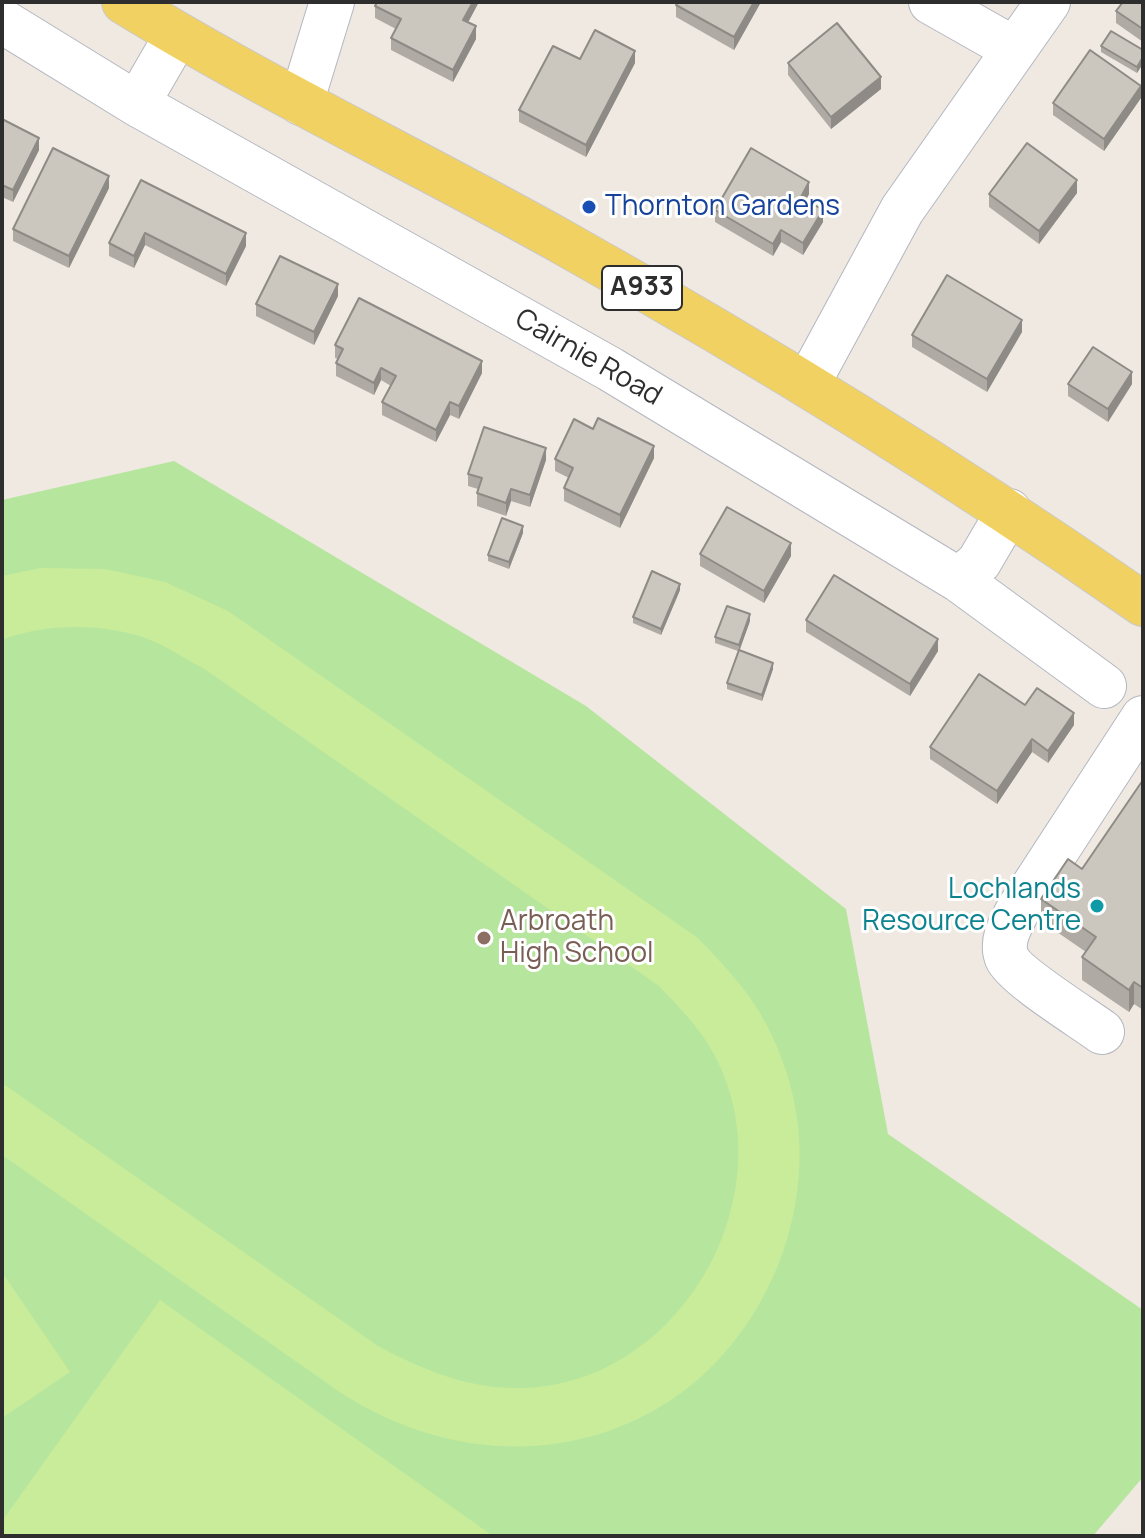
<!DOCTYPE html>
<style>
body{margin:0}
#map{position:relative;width:1145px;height:1538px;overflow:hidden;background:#efe9e1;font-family:Manrope,sans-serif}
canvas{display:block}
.frame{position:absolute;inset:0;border:4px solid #2e2e2e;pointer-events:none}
</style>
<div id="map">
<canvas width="1145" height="1538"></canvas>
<div class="frame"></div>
</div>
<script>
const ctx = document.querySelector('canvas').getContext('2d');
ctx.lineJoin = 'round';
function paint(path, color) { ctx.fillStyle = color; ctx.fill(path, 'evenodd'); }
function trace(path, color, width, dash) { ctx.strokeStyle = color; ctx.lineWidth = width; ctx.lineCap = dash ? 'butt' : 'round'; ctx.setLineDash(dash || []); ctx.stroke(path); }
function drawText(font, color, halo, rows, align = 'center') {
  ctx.font = font + ' Manrope,sans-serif'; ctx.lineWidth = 6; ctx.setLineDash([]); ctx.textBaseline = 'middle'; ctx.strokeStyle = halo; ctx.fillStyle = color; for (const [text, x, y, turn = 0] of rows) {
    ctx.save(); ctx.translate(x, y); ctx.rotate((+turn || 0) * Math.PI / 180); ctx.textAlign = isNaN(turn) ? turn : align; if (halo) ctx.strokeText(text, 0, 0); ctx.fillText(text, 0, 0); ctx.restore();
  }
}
const green = new Path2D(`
 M174,461L586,706L846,909L888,1134L1143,1310V1477L1093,1536H2V500Z`);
const pitch = new Path2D(`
 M40,568L105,569L165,582L228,611L698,938C721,962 743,985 760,1013C804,1089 811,1170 783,1252C715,1443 507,1500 341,1393L2,1155V1083L378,1346C423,1370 468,1389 521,1388C687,1385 796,1180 706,1041C693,1021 675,1003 659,986L203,668C185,659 167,646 148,639C104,623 45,623 2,640V576Z
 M2,1272L70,1372L2,1418Z
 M160,1300L493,1536H2V1521Z`);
const minor = new Path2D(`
 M931,2L1014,49
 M2,21L137,104L610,369L959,580L979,562L1009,511
 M301,103L332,2
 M137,104L177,35
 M807,385L902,210L1048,2
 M959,580L1104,686
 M1102,1032C1083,1018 1015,976 1007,958C1000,941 1011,924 1018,910L1143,718`);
const major = new Path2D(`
 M124,2C267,90 418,161 564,243C762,354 956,474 1143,604`);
const wall = new Path2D(`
 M678,2H761L734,50L676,17V5Z
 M1143,2V42L1116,23V11Z
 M375,6L468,23L476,39L453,82L391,50V38L396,29L375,18Z
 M1101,46L1143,50L1137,73L1101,52Z
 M635,63L586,157L519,122V110Z
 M788,63L881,89L831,129L788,75Z
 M1141,98L1104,151L1053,115V103Z
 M2,119L39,150L13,202L2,197Z
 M141,180L246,246L226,286L145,245L134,268L109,256V243Z
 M109,188L69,268L13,241V229Z
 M1077,193L1039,244L989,207V194Z
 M809,194L806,200L823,222L803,255L781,242L773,256L715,222V210Z
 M338,296L314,345L256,316V304Z
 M1022,332L987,392L912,347V335Z
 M335,345L482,373L459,419L450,415L436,442L382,415V402L391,386L381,380L374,395L336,376V363L338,359L335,358Z
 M1068,384H1132L1108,422L1068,396Z
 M654,458L620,528L564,501V488L569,478L555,471V459Z
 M546,460L530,507L511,501L506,516L477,506V493L478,489L468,486V474Z
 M523,533L509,569L488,561V555Z
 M700,554L791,556L764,603L700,566Z
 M680,590L661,635L633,623V617Z
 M806,620L938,651L910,696L806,632Z
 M750,621L739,650L773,669L762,701L727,689V683L738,651L715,643V637Z
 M1025,705L1074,725L1048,763L1032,752L997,804L930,759V747Z
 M1143,780V1010L1134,1004L1129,1012L1082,980V957L1086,952L1041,921V899L1082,869Z`);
const shadedWall = new Path2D(`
 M473,2H479L463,32V20Z
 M754,2H761L734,50V37Z
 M476,26V39L453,82V70Z
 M635,51V63L586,157V145Z
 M1143,57V64L1137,73V67Z
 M881,77V89L831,129V117Z
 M1141,86V98L1104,151V139Z
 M39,138V150L13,202V190Z
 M109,176V188L69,268V256Z
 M1077,180V193L1039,244V231Z
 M809,182V194L801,209V197Z
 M823,210V222L803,255V243Z
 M781,230V242L773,256V244Z
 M145,233V245L134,268V256Z
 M246,233V246L226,286V274Z
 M338,284V296L314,345V332Z
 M1022,320V332L987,392V379Z
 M482,361V373L459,419V406Z
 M381,368V380L374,395V383Z
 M1132,372V384L1108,422V409Z
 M450,402V415L436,442V430Z
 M654,446V458L620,528V515Z
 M546,448V460L530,507V495Z
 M511,489V501L506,516V503Z
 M523,526V533L509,569V562Z
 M791,543V556L764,603V591Z
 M680,584V590L661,635V629Z
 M750,614V621L739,652V645Z
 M938,639V651L910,696V684Z
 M773,663V669L762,701V695Z
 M1074,713V725L1048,763V751Z
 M1032,739V752L997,804V791Z
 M1134,982V1004L1129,1012V990Z`);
const building = new Path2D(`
 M377,2H473L463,20L476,26L453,70L391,38L401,19L375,6Z
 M678,2H754L734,37L676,5Z
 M1123,2H1143V29L1116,11Z
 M837,23L881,77L831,117L788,63Z
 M595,30L635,51L586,145L519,110L553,46L580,59Z
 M1111,31L1143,50V57L1137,67L1101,46Z
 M1090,50L1141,86L1104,139L1053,103Z
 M2,119L39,138L13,190L2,185Z
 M1027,143L1077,180L1039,231L989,194Z
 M53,148L109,176L69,256L13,229Z
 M751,148L809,182L801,197L823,210L803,243L781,230L773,244L715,210Z
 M141,180L246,233L226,274L145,233L134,256L109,243Z
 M280,256L338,284L314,332L256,304Z
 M947,275L1022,320L987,379L912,335Z
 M359,298L482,361L459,406L450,402L436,430L382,402L396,376L381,368L374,383L336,363L343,349L335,345Z
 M1093,347L1132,372L1108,409L1068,384Z
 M598,418L654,446L620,515L564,488L573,468L555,459L574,419L593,429Z
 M484,427L546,448L530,495L511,489L506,503L477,493L482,478L468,474Z
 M727,507L791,543L764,591L700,554Z
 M502,518L523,526L509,562L488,555Z
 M652,571L680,584L661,629L633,617Z
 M834,575L938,639L910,684L806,620Z
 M727,606L750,614L739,645L715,637Z
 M739,650L773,663L762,695L727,683Z
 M979,674L1025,705L1037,688L1074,713L1048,751L1032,739L997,791L930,747Z
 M1143,780V988L1134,982L1129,990L1082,957L1096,937L1041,899L1068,859L1082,869Z`);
const markers = [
 [589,207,8,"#1a4fb4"],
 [1097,906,8,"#0f9aa8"],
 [484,938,8,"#8d6e63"]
];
const shields = [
 [642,288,80]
];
const shieldNames = [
 ["A933",642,288]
];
const transitNames = [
 ["Thornton Gardens",605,207]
];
const streetNames = [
 ["Cairnie Road",588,358,30]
];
const cultureNames = [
 ["Lochlands",1081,890],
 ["Resource Centre",1081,922]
];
const educationNames = [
 ["Arbroath",500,922],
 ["High School",500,954]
];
paint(green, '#b6e59e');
paint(pitch, '#c9ec9a');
trace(minor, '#b4b7c1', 46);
trace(major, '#c9c9c9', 46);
trace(minor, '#fff', 44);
trace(major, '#f2d163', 44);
paint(wall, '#afaba4');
paint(shadedWall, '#8e8b86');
paint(building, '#cbc7bf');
trace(building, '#8e8b86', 2);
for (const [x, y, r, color] of markers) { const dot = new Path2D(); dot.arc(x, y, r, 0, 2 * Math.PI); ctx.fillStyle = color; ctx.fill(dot); trace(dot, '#fff', 3); }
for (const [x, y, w] of shields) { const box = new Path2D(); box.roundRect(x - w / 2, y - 22, w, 44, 6); ctx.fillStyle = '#fff'; ctx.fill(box); trace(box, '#2e2e2e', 2); }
drawText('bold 26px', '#2e2e2e', null, shieldNames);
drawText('28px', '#164399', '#fff', transitNames, 'left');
drawText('28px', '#2e2e2e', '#fff', streetNames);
drawText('28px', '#0d838f', '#fff', cultureNames, 'right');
drawText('28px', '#785e54', '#fff', educationNames, 'left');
</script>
